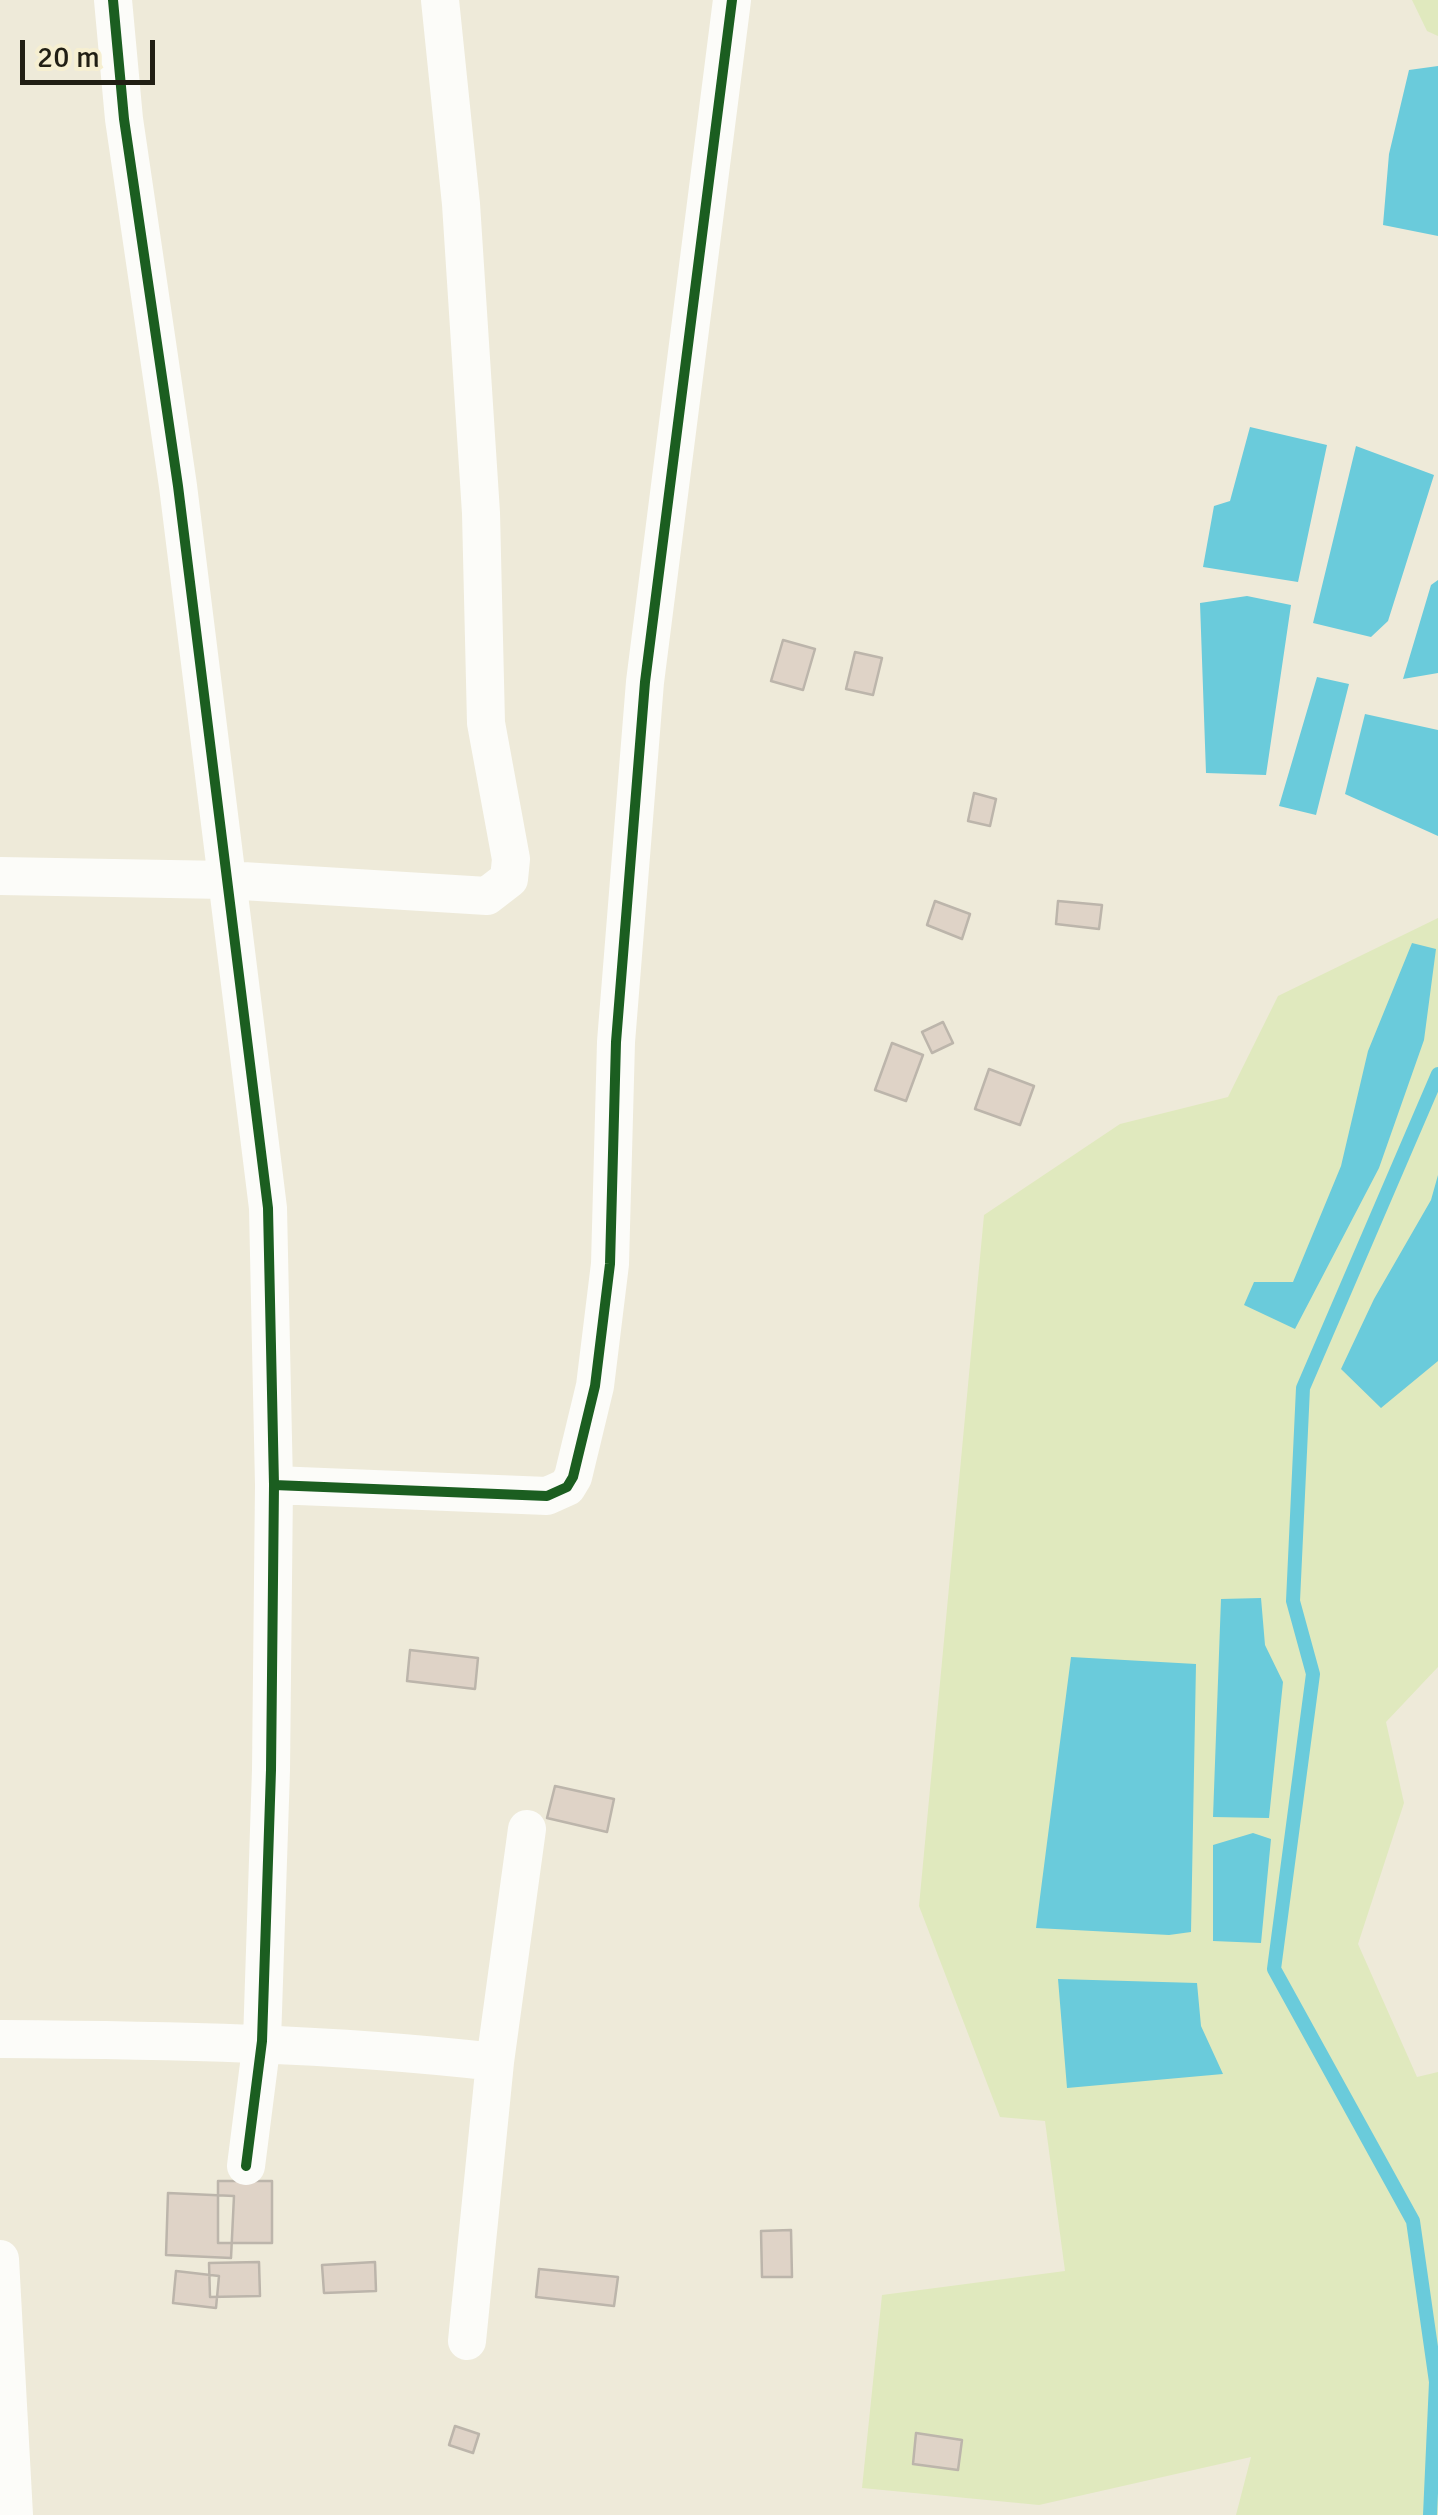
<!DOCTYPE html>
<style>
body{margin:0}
#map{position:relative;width:1438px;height:2515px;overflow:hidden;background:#eeead9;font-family:Signika,sans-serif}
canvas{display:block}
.scale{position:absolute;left:20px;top:40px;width:135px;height:45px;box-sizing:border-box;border:5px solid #211f14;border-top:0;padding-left:12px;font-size:30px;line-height:35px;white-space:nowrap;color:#211f14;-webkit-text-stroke:8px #f6efd1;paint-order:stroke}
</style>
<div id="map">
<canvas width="1438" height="2515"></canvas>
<div class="scale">20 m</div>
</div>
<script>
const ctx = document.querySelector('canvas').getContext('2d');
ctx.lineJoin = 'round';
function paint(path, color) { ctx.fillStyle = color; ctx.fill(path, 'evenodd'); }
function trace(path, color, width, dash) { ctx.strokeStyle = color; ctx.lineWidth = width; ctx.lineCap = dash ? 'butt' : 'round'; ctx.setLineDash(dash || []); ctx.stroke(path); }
const green = new Path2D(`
 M1412,0H1438V36L1427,31Z
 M1438,918V1667L1386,1722L1404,1803L1358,1944L1417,2077L1438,2072V2515H1236L1251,2457L1039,2505L862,2488L882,2295L1065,2271L1045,2121L1000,2117L919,1906L984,1215L1120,1124L1228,1097L1278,996Z`);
const water = new Path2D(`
 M1438,66V236L1383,225L1389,154L1409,70Z
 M1250,427L1327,445L1298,582L1203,567L1214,506L1230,501Z
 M1356,446L1434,475L1388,621L1371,637L1313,623Z
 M1438,580V673L1403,679L1431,585Z
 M1247,596L1291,605L1266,775L1206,773L1200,603Z
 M1317,677L1349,684L1316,815L1279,806Z
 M1365,714L1438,730V836L1345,794Z
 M1412,943L1436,949L1424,1040L1379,1168L1295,1329L1244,1305L1254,1282H1293L1341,1166L1368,1051Z
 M1438,1175V1361L1381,1408L1341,1369L1374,1299L1431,1200Z
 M1261,1598L1265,1645L1283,1682L1269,1818L1213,1817L1221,1599Z
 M1071,1657L1196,1664L1191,1932L1169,1935L1036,1928Z
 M1253,1833L1271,1839L1261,1943L1213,1941V1845Z
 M1058,1979L1197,1983L1201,2026L1223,2074L1067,2088Z`);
const stream = new Path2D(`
 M1430,2515L1436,2382L1413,2221L1274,1969L1313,1674L1293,1601L1303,1388L1438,1074`);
const building = new Path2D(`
 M783,640L815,649L803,690L771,681Z
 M855,652L882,658L873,695L846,689Z
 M974,793L996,799L990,826L968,821Z
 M935,901L970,914L962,939L927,925Z
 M1058,901L1102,905L1099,929L1056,924Z
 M943,1022L953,1043L932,1053L922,1032Z
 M892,1043L923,1055L906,1101L875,1090Z
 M989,1069L1034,1086L1020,1125L975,1109Z
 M410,1650L478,1658L475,1689L407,1681Z
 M555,1786L614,1799L607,1832L547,1818Z
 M218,2181H272V2243H218Z
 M168,2193L234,2196L231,2258L166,2255Z
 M791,2230L792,2277H762L761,2231Z
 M259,2262L260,2296L210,2297L209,2263Z
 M375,2262L376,2291L324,2293L322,2265Z
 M539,2269L618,2277L614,2306L536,2297Z
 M176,2271L219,2276L216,2308L173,2303Z
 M455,2426L479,2434L473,2453L449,2445Z
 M916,2433L962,2440L958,2470L913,2464Z`);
const minor = new Path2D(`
 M113,0L124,119L178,486L268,1208L274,1485L271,1770L262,2041L246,2166
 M0,876L226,880L487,896L509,879L511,859L486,723L481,513L461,204L440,0
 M274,1485L547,1496L567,1487L573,1477L595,1386L610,1264L616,1042L645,682L732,0
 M0,2039C166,2040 330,2043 495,2062
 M0,2259L14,2515
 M467,2341L495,2062L527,1829`);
const cycleway = new Path2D(`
 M113,0L124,119L178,486L268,1208L274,1485L271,1770L262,2041L246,2166
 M274,1485L547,1496L567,1487L573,1477L595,1386L610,1264L616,1042L645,682L732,0`);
paint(green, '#e0e9be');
paint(water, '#6acbdb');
trace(stream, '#6acbdb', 14);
paint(building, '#dfd3c7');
trace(building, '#bcb5ab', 2.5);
trace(minor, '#fcfcf9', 38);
trace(cycleway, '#1b5e20', 10);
</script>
